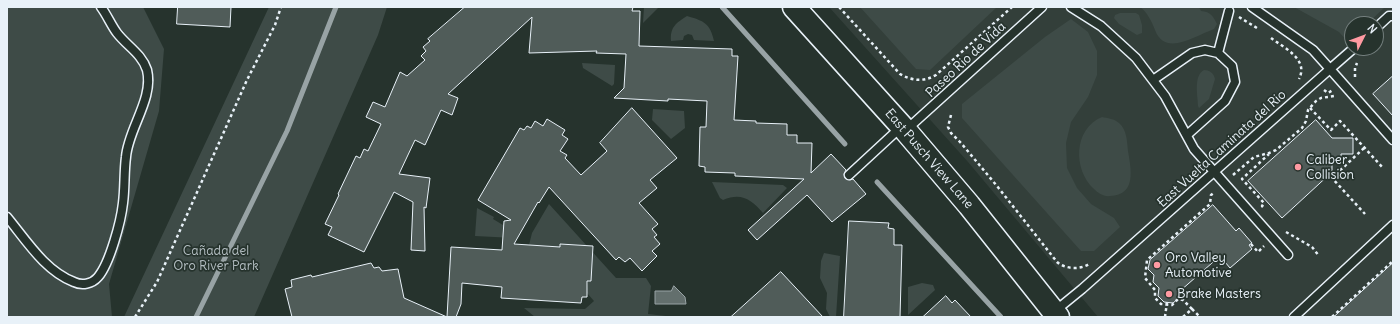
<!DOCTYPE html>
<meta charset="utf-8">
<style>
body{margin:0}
#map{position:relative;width:1400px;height:324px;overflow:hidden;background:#26332d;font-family:Delius,sans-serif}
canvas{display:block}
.frame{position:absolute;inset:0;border:8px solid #e8f1f8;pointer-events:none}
.north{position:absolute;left:1344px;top:16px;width:40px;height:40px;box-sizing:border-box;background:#26332d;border:1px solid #747f7e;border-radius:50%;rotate:48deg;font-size:11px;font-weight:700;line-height:16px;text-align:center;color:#e8f1f8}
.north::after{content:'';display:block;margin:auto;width:14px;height:18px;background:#ff9aa2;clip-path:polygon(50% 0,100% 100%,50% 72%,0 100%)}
</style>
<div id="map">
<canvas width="1400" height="324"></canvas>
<div class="frame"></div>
<div class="north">N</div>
</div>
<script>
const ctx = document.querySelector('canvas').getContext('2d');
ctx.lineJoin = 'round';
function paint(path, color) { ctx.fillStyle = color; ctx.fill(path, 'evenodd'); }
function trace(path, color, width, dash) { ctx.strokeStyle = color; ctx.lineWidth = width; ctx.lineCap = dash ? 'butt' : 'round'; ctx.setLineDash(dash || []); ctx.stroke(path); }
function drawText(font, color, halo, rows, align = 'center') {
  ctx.font = font + ' Delius,sans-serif'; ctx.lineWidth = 3.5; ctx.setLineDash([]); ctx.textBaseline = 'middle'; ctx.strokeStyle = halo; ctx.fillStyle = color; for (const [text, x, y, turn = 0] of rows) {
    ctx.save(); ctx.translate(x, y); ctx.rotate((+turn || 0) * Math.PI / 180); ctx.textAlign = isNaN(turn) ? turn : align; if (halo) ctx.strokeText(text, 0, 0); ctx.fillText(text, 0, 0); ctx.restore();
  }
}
const built = new Path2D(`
 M829,7H1393V317H1098L968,162ZM1352,24H1376V48H1352Z`);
const green = new Path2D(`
 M7,7H143L164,49L159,111L109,284L112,317H10L7,315Z
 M269,7H387L378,35L254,317H124Z
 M644,7H659L643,23Z
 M860,7H997L930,70L916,69Z
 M1140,7H1199L1201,11C1211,12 1213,16 1217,24L1214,29C1195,36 1165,57 1155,30C1152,22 1147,12 1140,7Z
 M1294,7H1385L1367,24H1352V38L1348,42L1339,32Z
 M1120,13H1136L1139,15L1142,25V33L1137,35L1119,24L1114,18L1115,15Z
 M687,16C704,21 710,23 714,41L694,40L692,35L688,34L684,36L683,40L671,41C670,27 676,23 687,16Z
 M1071,19L1088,32L1097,51V75L1088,97L1071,122L1066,143L1067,168L1077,188L1091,204L1114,218L1120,227L1094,251H1081L962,118V104L1045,37Z
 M582,63L615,65L614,84L612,86L583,68Z
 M1204,70C1209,70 1214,73 1215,79L1209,99L1199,108L1198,106C1198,96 1193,76 1204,70Z
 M653,109L684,111L685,128L671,139L652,120Z
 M1102,117C1107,118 1115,119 1119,123C1127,130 1127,141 1128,151C1131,169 1137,195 1110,196C1104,197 1098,193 1094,189C1073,170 1073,129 1102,117Z
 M712,182L783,185L787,188L763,213C751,199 741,192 723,200L720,198Z
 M549,204L616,278H646L651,286L648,314L675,317H535L524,308L585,309L594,301L587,293L588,281H591V270L584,245L560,244L559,257L549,246L529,245L532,233Z
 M477,208L494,217L493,219L503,225L504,223L514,238L475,236Z
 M824,253L840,256L836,317H830L826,309L827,293L820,278L821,261Z
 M922,283L933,285L935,290L908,315V287Z`);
const water = new Path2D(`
 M674,286L685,297L686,304H655V291H671Z`);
const stream = new Path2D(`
 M722,7L845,144
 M877,182L1001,317
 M196,317L287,131L336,7`);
const building = new Path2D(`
 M178,7H231L230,27L177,24Z
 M465,7H633L632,11H640L639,46L732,49V56H738L734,120L756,121V123L787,124V135H797V143H812L811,173L831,154L846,170L844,174L845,178L850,180L853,179L866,194L832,222L807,195L757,240L748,230L804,179L735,176V173L705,172V167L699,166L700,127H706L707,101L668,99V101L614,98L624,88L626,54L596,53L597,51L529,53L532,17L448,94L458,98L452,115L441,110L425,145L415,140L399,174L430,178L426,208L424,207L425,251L411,250L413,202L394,192L364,252L328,235L332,227L325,224L339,195L338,194L356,156L360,158L364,149L368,151L381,124L366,117L373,102L385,107L400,72L407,76L425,60L421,56L426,51L423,47L430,41L428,39Z
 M1393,76V116L1373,94Z
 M632,108L677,158L650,180L657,188L639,203L658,224L652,229L657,235L654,237L660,244L652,251L657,256L642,271L630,258L625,262L619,257L616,260L549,187L539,203L538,202L514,244L560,247V244L593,246L591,281H587V297H582L581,303L501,298L502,287L462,283L461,304L456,317H292L285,289L292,287L291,280L311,275L312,277L371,263L374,268L379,267L382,271L398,269L404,298L447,317L451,247L502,250L504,221L511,220L478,200L520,128L524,130L527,126L531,128L535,121L543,126L547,119L565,130L562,135L568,139L560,151L567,155L565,158L581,175L607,151L600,143Z
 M1316,120L1332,138H1353V154H1341V162H1332V172L1282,218L1248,181Z
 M1213,205L1236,231L1239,228L1252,243L1249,245L1252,249L1230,268L1220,256L1180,291L1179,298L1173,303L1164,302L1158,296L1159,288L1153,282L1154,275L1148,269L1150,260Z
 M849,221L889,223L888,228L894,229V245H902L900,317H844Z
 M1393,263V317H1334Z
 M781,272L823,317H731Z
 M946,296L952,303L955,300L971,317H923Z`);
const path = new Path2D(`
 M839,7L900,74C912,81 924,82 936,75L1012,7
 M1239,17L1257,28
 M1271,38C1284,48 1309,59 1299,79
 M1376,45L1382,40
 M1366,54L1372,48
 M1355,77V68L1357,63
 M1324,90L1328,93L1333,90
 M1310,108L1331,130L1340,121L1383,168
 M951,115L948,127L951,133L961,143L997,186L1057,262C1065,269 1080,270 1089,264
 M1364,148L1332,178L1365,214
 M1233,175L1254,157L1269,153L1276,150L1302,128L1306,121L1308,110L1316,101L1321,98L1334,96
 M1263,207L1262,206L1264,203L1242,179L1269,154
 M1286,232L1312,247L1319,256
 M1251,244L1258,252L1264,246
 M1192,309L1183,300L1178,299L1172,305L1161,304L1155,298V290L1145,278L1147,260L1210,204L1211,195L1215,192
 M135,317L157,282L247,80L275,25L281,7
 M1165,317L1167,302
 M1183,317L1192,309L1200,317
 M1332,317L1393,261`);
const service = new Path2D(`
 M1071,7L1101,26L1136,58L1165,96L1194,149L1288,255
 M1376,28L1389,16H1393
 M1354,48L1330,69L1393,140
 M1153,80L1192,53L1205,50L1218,53L1229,11
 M906,130L1042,7
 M1187,135L1225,101L1235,82L1232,66L1218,53
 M849,175L901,127
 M7,217C26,240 45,271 74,282C82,286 92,284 98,277C110,263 121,221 123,203C125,188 124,172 126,157C128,129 154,99 147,70C142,54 127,46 117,33C111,25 107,15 101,7
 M1055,311L1082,289L1330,69L1313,50L1252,7
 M1294,317L1393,225`);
const secondary = new Path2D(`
 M794,7L906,131L969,205L1058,317`);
const markers = [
 [1298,167,4,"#ff9aa2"],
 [1157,265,4,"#ff9aa2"],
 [1169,294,4,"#ff9aa2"]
];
const streetNames = [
 ["Paseo Rio de Vida",966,60,-43],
 ["East Vuelta Caminata del Rio",1222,149,-42],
 ["East Pusch View Lane",929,159,49]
];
const poiNames = [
 ["Caliber",1306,160],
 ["Collision",1306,175],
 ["Oro Valley",1165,258],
 ["Automotive",1165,273],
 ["Brake Masters",1177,294]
];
const parkNames = [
 ["Cañada del",216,251],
 ["Oro River Park",216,266]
];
paint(built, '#333f3a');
paint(green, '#3e4b47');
paint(water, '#636f6d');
trace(water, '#98a3a5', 1);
trace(stream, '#98a3a5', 5);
paint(building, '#505c59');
trace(building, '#e8f1f8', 1);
trace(service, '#e8f1f8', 11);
trace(secondary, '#e8f1f8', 25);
trace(path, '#e8f1f8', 2.5, [3, 3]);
trace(service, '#26332d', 8);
trace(secondary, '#26332d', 22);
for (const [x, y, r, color] of markers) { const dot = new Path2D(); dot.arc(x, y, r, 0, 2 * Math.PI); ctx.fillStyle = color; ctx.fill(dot); trace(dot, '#26332d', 1.5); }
drawText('13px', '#e8f1f8', '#26332d', streetNames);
drawText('13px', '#e8f1f8', '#26332d', poiNames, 'left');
drawText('13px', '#b5bfc3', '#26332d', parkNames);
</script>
